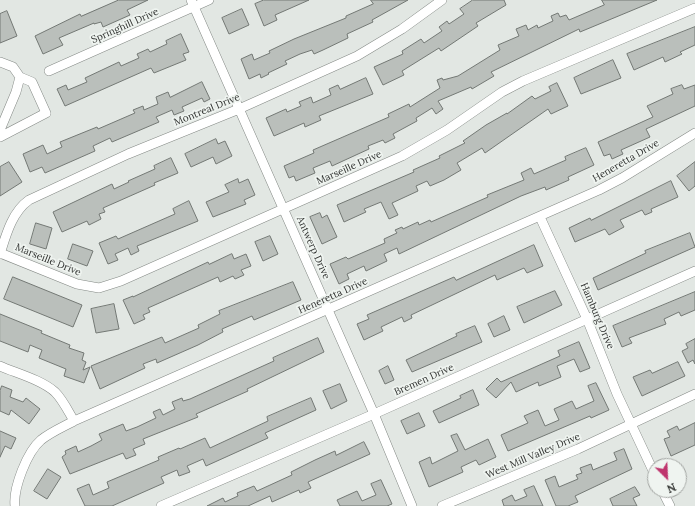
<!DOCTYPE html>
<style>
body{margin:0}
#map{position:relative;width:695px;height:506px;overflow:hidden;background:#e2e7e3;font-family:Lora,serif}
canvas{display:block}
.north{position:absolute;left:647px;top:458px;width:40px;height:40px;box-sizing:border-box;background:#eff4f0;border:1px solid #a3a6a3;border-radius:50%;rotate:156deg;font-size:11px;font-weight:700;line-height:16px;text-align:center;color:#303230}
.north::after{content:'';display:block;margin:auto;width:14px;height:18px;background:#bf346d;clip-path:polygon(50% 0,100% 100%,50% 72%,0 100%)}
</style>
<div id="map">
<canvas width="695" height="506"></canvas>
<div class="north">N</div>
</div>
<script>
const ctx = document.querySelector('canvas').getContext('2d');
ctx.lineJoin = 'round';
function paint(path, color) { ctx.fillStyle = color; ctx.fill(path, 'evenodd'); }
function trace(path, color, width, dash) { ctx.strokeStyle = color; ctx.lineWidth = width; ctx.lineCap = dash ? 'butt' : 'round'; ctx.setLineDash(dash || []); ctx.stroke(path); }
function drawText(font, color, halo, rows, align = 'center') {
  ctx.font = font + ' Lora,serif'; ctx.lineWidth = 3.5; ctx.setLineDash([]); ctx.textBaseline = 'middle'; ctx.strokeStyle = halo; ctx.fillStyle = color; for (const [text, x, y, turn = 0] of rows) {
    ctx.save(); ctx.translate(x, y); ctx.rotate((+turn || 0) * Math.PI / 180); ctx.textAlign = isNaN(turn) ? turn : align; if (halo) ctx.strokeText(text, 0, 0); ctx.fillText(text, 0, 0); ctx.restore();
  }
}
const building = new Path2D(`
 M119,0H148L127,10L130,15L103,27L101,22L94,24V23L59,38L63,45L43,54L35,36L80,14L81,16Z
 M264,0H309L275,15L277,20L264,26L255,4Z
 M371,0H408L372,20L373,22L347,34L348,38L323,50L314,54L312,50L300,54L285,61L287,64L268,73L269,74L261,78L260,74L249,79L241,59L252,54L254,60L270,53L269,51L294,39L346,18V16L373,4Z
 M473,0H504L506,5L476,23L478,26L441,51L439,48L402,71L404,75L383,85L374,67L403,54L402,51L421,39L424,43L442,31L439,27L447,21L449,24L464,14L460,9Z
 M602,0H657L580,32L579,29L491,72L494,76L472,89L471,87L438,101L443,109L436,114L432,108L416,118L417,121L393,134L395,138L385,143L383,140L368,146L369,149L332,166L330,161L313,168L315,173L296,181L294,176L289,178L284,166L314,153L313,150L389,117L388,114L409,104L410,107L440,88L437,80L442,78L443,80L458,76L500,50L498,45L519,36L516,29L526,25L528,30L537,25L538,28L553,21L551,16L558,13L560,17L566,15L569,20L604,5Z
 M242,9L249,25L229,34L222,18Z
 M7,11L17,36L0,43V14Z
 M695,27V45L680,52L682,54L665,62L663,57L634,70L627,54Z
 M181,34L189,52L183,54L186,60L154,73L151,68L65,106L57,89L66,85L68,90L87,82L85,78L119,62L121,66L139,58L137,54L148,49L150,52L167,44L166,41Z
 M613,60L621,78L581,94L574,78Z
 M366,78L373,94L319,116L321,120L305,127L304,123L274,136L266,118L286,109L287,112L301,106L299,102L311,97L313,103L331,95L329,89L338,85L340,89Z
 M202,82L210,99L204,102L202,98L182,107L184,111L174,115L172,110L156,117L159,122L112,142L110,138L93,146L95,151L45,173L42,167L30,172L23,154L43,145L47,154L62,147L60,142L97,127L98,129L135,113L133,110L143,106L144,110L158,104L156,97L168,92L170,97Z
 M557,83L568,106L551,114L548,109L485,153L482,148L457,163L461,170L444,180L430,186L427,181L416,186L418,191L392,203L398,215L389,219L381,202L364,209L366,212L344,222L337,205L414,172L413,170L440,158L439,156L465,143L463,141L486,125L507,113V114L532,96L535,99L551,91L549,87Z
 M682,85L684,89L695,85V106L646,129L650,137L621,150L623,154L612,159L610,154L604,156L598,142L653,117L647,106L673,94L671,89Z
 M216,139L218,144L225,141L232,156L216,164L213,157L191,167L185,154Z
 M586,148L594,165L568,177L569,180L546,190L545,187L521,196L399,254L397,248L384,254L387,261L366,271L364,266L347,274L349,279L339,284L330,264L346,257L348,259L385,243L384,239L397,233L395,230L402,227L403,229L418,222L419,225L430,220L431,222L488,197L487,195L524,180L521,173L531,168L534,174L566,160L565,157Z
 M171,158L178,173L154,183L155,185L103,208L105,212L99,214L101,219L89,225L87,221L62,232L53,212L112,184L114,189L129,182L128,181L155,169L154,166Z
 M9,162L22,182L0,196V167Z
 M695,162V186L689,191L677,176Z
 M238,179L239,183L248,179L255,195L244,200L246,204L213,217L206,202L229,192L225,185Z
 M671,181L678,197L651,209L652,212L645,215L642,210L620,220L624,227L609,235L605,229L575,242L569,228L590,218L591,220Z
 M189,201L198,221L137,246L139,251L131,255L128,248L115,254L118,260L108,264L99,243L116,236L118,239L175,214L173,209Z
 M320,213L322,218L327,215L337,237L322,244L310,217Z
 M36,223L52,228L46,249L30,244Z
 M690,233L695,247L598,290L593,278L646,253L645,251Z
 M270,236L278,254L263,261L255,242Z
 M73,244L93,251L87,266L68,259Z
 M534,245L543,266L527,273L524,268L497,280L495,275L411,315L412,318L404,322L402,317L381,327L383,331L364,340L357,324L369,319L367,315L454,277L456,280Z
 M232,254L234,259L246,254L251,266L241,270L244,275L235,279L233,276L220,282L218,277L200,285L148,308L150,312L143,315L145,319L134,324L123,300L133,296V297L208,262L209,264Z
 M13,277L82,305L73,327L4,299Z
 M293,282L301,300L254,320L252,316L222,329L223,332L198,345L157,363L156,359L143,364L145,368L100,389L91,366L162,337L165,343L199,328L198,325L220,314L219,311Z
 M555,291L562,305L524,323L517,307Z
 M695,292V310L681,316L679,312L664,319L666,324L629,338L632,343L622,347L613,326Z
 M114,304L119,329L96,333L91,309Z
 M0,314L42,331L41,333L70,345L69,348L84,353L82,360L86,362L83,370L90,367L84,383L64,376L66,369L39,358L42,350L30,345L28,352L0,341Z
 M504,316L510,330L494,337L488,324Z
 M475,326L482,342L412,372L406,360L457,336L456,334Z
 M318,338L324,352L247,389L248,391L196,414L198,417L143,439L145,444L133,449L136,455L126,459L123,453L70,474L62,457L66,454L65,451L76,446L78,452L91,446L102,440L99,434L123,424L126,431L137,427L156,418L153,412L160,409L163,415L175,409L172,402L182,398L183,401L190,399L274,361L273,358Z
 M695,339V364L693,360L688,363L682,351L688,348L686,344Z
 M579,342L590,368L580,372L574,359L557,366L561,377L539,386L538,382L516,392L511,382L496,398L486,389L497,378L501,382L526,371L560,356L558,351Z
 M678,362L685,376L642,396L633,377L650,370L652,373Z
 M388,366L394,380L385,384L379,371Z
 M596,383L609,410L591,418L590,416L508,451L501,435L528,423L524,416L538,410L545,426L559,420L554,409L572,401L576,409L594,401L588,386Z
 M340,384L347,401L331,409L323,391Z
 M2,386L12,390L10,397L23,402L26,398L40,409L29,424L11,410L9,415L0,411V391Z
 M473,390L479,405L439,423L433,411L461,398L460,396Z
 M311,398L316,410L265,433L268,438L206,466L203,459L187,466L190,472L179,476L177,470L161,477L164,483L112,506H85L77,489L89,484L93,495L109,488L107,482L159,460L158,457L179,448L180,449L205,438L210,448L268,421L267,417Z
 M419,413L425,426L407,434L401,421Z
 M695,423V445L671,456L664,439L670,437L667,431L677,426L679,430Z
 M0,431L16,438L11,449L5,446L0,457Z
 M457,434L465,450L488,439L496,457L479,465L476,460L461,467L463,472L429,487L419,462L430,457L432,464L458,451L451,436Z
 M364,442L370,454L308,482L311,488L300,493L299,490L272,502L270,496L248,506H207L223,498L225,502L238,496L237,493L254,486L257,491L292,475L291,472L315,460L335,451L336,455Z
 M624,449L632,469L575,496L578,502L568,506H556L545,480L555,476L559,487L578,479L576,475L582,473L580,468L591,464L593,470L617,460L614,453Z
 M48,469L61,477L47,499L34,491Z
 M381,480L392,504L387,506H340L337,500L357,491L362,501L376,495L371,484Z
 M534,486L543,506H504L502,500L512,495L515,501L527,496L524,490Z
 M635,487L640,495L633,498L637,506H613L610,499Z`);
const minor = new Path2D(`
 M191,0L374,414L412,506
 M0,62L13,67L20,77L16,92L0,130
 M49,71L209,0
 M0,137L46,113L32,82L20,77
 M540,217L587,319L617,394L655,475
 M0,253L77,284L99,288L121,281L402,156L447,130L502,92L523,81L695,8
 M0,254C6,235 12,212 29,200L128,154L239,109L357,56L402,29L442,0
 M0,366C16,373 42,380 55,392C63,400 68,411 74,421
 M662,490L670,506
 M15,506C13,488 27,452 41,440C51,432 63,427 74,421L599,190L622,178L695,133
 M161,506L374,414L695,271
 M442,506L578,449L695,394`);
const streetNames = [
 ["Springhill Drive",125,26,-24],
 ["Montreal Drive",207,110,-22],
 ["Heneretta Drive",626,161,-30],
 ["Marseille Drive",349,168,-24],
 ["Antwerp Drive",313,248,66],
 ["Marseille Drive",48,260,22],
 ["Heneretta Drive",333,296,-24],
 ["Hamburg Drive",597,316,67],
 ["Bremen Drive",424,380,-24],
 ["West Mill Valley Drive",533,456,-23]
];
paint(building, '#babfbb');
trace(building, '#737874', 1);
trace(minor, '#848985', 10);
trace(minor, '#fff', 9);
drawText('10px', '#303230', '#eff4f0', streetNames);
</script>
